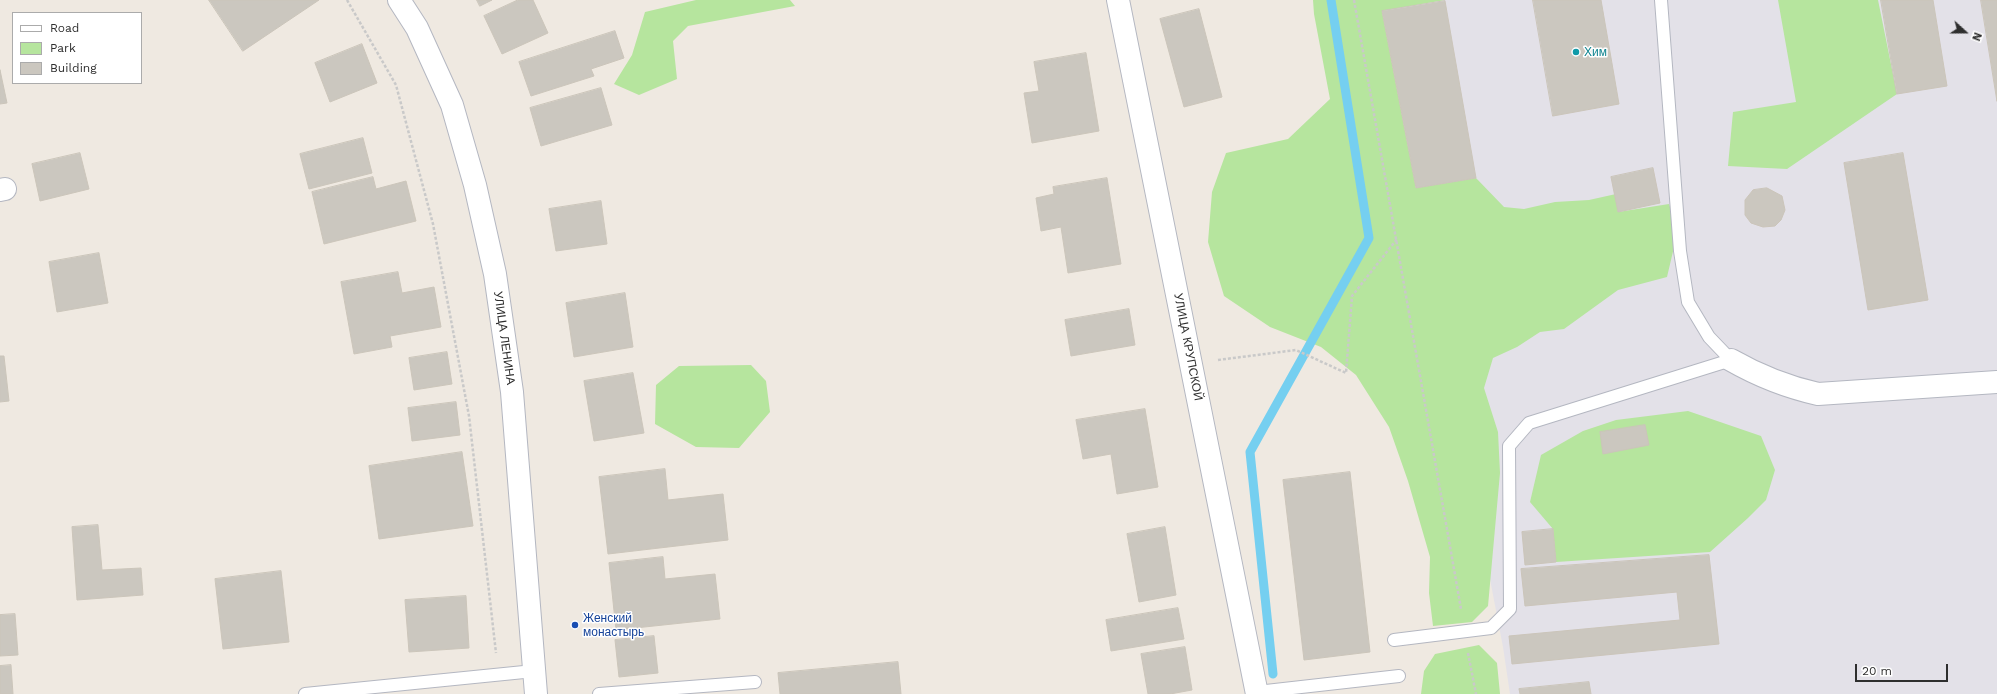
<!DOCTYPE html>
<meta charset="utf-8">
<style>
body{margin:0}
#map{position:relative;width:1997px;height:694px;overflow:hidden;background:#efe9e1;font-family:"Work Sans",sans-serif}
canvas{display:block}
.legend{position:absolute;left:12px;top:12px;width:130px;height:72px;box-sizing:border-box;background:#fff;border:1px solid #ababab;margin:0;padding:5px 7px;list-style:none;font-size:12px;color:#2e2e2e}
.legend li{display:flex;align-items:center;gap:8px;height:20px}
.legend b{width:20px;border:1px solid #ababab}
.north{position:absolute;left:1945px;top:12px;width:40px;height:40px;-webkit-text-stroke:3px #fff;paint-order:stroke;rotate:111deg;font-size:11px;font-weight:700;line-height:16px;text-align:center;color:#2e2e2e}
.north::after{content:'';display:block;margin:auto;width:14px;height:18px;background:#2e2e2e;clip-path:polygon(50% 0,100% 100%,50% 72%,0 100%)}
.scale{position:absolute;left:1855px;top:664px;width:93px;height:18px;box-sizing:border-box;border:2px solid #2e2e2e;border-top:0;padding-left:5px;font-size:12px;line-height:14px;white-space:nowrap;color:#2e2e2e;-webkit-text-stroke:3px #fff;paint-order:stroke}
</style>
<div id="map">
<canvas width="1997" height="694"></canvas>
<ul class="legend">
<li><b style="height:5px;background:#fff"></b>Road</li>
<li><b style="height:11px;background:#b6e59e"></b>Park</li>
<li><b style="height:11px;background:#cbc7bf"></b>Building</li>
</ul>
<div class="north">N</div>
<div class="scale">20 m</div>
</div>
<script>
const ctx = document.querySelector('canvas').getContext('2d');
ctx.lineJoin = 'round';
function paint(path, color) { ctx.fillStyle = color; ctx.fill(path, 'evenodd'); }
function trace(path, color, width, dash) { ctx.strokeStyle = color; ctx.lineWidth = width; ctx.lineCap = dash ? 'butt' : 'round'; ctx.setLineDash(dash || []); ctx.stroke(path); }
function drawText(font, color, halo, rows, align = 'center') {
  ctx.font = font + ' "Work Sans",sans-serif'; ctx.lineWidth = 3; ctx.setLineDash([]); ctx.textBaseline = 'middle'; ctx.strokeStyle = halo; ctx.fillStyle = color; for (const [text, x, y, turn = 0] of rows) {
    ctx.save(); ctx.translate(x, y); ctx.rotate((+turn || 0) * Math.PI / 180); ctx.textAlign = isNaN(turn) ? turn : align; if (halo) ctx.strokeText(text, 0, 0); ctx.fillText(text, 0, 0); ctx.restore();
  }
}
const industrial = new Path2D(`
 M1383,0H1997V694H1510L1503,647L1424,235Z`);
const green = new Path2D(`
 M696,0H790L795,6L688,26L673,41L677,79L639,95L614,84L632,55L645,12Z
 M1313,0H1445L1382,11L1416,188L1476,178L1504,207L1524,209L1555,202L1589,200L1616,194L1618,212L1669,204L1676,225L1675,243L1667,277L1618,290L1564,329L1540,332L1517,347L1493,358L1484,388L1498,432L1500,473L1488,606L1472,622L1433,626L1429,593L1430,557L1408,481L1389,427L1356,375L1321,347L1270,327L1224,296L1208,242L1212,192L1226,153L1288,139L1330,99L1314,14Z
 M1778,0H1878L1897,94L1787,169L1728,166L1733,112L1796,102Z
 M751,365L766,381L770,412L739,448L696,447L655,424L656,385L679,366Z
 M1688,411L1761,436L1775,470L1766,500L1748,518L1710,552L1556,562L1553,529L1530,502L1541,455L1583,431L1616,420Z
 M1479,645L1497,663L1500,694H1421L1424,671L1435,654Z`);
const stream = new Path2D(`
 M1273,674L1250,452L1369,238L1331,0`);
const building = new Path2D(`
 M209,0H319L243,51Z
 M477,0H492L480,6Z
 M518,0H533L548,33L502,54L484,16Z
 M1533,0H1601L1619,104L1553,116Z
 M1881,0H1933L1947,86L1897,94Z
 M1981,0H1997V101Z
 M1445,1L1476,178L1416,188L1382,11Z
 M1199,9L1222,97L1184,107L1160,19Z
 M615,31L624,58L591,69L594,76L531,96L519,62Z
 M362,44L377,83L330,102L315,63Z
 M1086,53L1099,131L1032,143L1024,93L1039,91L1034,62Z
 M0,70L7,103L0,104Z
 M601,88L612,125L541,146L530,108Z
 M363,138L372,173L309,189L300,154Z
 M80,153L89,189L40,201L32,164Z
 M1903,153L1928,300L1868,310L1844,163Z
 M1653,168L1660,203L1618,212L1611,177Z
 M373,177L376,189L406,181L416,221L324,244L312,192Z
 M1107,178L1121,264L1068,273L1061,227L1041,231L1036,198L1054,194L1053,187Z
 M1767,188L1782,196L1785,210L1781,220L1775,226L1763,227L1751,223L1745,215V200L1753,190Z
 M601,201L607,244L556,251L549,209Z
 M99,253L108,303L57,312L49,262Z
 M398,272L402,293L434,287L441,327L390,336L392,347L354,354L341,282Z
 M625,293L633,347L574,357L566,303Z
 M1129,309L1135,345L1071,356L1065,320Z
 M447,352L452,384L414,390L409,358Z
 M0,356H4L9,401L0,402Z
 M633,373L644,433L594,441L584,381Z
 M456,402L460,435L412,441L408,408Z
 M1145,409L1158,487L1117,494L1111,454L1083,459L1076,420Z
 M1645,425L1649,445L1603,454L1600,432Z
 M462,452L473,526L379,539L369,466Z
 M665,469L668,500L723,494L728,540L608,554L599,477Z
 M1350,472L1370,652L1304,660L1283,480Z
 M98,525L102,570L141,568L143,595L77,600L72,527Z
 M1165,527L1176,595L1139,602L1127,534Z
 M1553,529L1556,562L1525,565L1522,532Z
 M1709,555L1719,644L1512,664L1509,636L1680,620L1677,592L1525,606L1521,569Z
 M663,557L665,579L715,574L720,619L616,630L609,563Z
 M281,571L289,642L223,649L215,579Z
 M466,596L469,648L409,652L405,600Z
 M1178,608L1184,639L1111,651L1106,620Z
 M15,614L18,655L0,656V615Z
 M654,636L658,673L619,677L615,640Z
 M1185,647L1192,690L1170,694H1148L1141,654Z
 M898,662L901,694H780L778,673Z
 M11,665L13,694H0V666Z
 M1589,682L1591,694H1520L1519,689Z`);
const path = new Path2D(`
 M347,0L396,85L433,224L469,416L496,653
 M1354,0L1461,609
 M1218,360L1296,350L1346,373L1352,296L1397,239
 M1468,653L1476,694`);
const service = new Path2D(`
 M1394,640L1491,628L1510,609L1509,446L1529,423L1731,360L1709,337L1688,302L1680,251L1661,0
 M1257,692L1399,676
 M305,694L534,671
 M599,694L755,682`);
const minor = new Path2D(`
 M1118,0L1257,694
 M0,190L5,189
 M1731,360C1759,376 1787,387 1818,394L1997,382`);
const tertiary = new Path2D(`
 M399,0L417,28L452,105L475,185L495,274L512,392L536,694`);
const markers = [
 [1576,52,4,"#0f9aa8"],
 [575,625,4,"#1a4fb4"]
];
const cultureNames = [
 ["Хим",1584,52]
];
const streetNames = [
 ["УЛИЦА ЛЕНИНА",504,338,82],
 ["УЛИЦА КРУПСКОЙ",1188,347,79]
];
const transitNames = [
 ["Женский",583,618],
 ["монастырь",583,632]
];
paint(industrial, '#e3e1e8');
paint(green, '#b6e59e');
trace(stream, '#75cff0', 9);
paint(building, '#cbc7bf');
trace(building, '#cbc5ba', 1);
trace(service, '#b4b7c1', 14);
trace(minor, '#b4b7c1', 24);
trace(tertiary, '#b4b7c1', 24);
trace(path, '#c9c9c9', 2.5, [3, 2]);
trace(service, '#fff', 12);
trace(minor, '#fff', 22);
trace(tertiary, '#fff', 22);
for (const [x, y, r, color] of markers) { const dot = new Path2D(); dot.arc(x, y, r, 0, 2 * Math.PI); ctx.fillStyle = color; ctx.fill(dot); trace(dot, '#fff', 1.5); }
drawText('12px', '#0d838f', '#fff', cultureNames, 'left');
drawText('12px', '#2e2e2e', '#fff', streetNames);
drawText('12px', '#164399', '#fff', transitNames, 'left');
</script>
